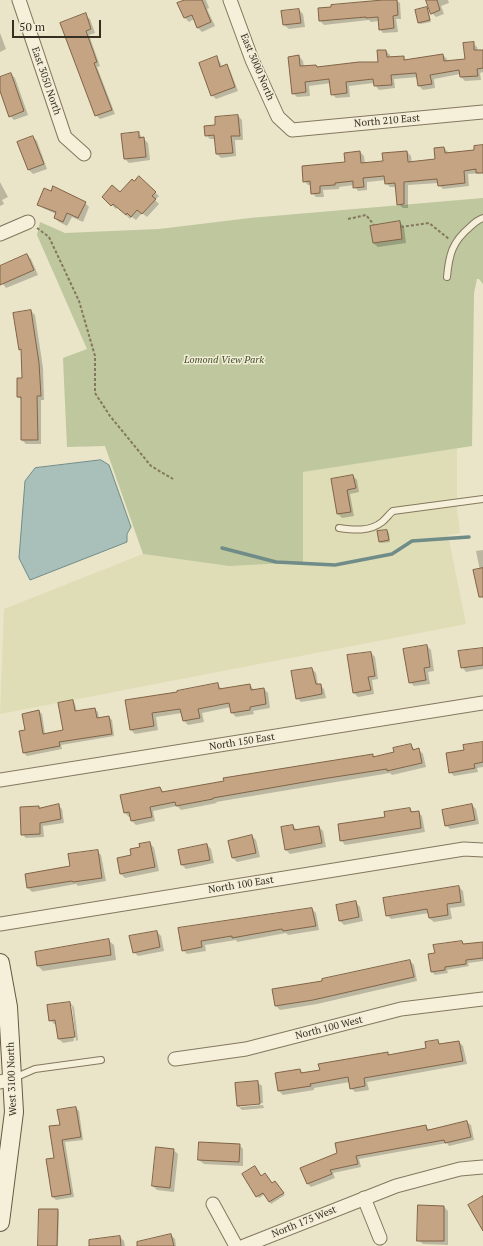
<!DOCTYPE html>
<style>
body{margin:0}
#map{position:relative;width:483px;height:1246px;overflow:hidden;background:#eae4c8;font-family:"PT Serif",serif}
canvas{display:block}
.scale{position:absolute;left:12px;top:20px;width:89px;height:18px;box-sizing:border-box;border:2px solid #362e21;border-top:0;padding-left:5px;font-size:12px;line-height:14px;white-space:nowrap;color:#362e21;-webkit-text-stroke:3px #f2edd7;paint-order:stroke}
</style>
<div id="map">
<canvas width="483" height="1246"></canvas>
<div class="scale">50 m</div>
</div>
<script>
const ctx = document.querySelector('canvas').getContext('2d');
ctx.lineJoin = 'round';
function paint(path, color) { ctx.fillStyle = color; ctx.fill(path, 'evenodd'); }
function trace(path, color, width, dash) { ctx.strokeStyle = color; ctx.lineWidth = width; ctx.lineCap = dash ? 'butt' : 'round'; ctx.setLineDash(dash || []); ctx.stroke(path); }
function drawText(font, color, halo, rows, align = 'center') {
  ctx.font = font + ' "PT Serif",serif'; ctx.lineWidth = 3; ctx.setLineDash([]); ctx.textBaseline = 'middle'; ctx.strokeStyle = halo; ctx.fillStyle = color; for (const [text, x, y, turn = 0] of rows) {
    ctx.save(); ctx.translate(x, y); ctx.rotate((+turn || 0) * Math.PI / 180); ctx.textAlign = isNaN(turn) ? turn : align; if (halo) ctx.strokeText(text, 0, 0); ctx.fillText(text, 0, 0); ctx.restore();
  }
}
const farmland = new Path2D(`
 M457,448V509L460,533L448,535L466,624L0,714L4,609L143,554L229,566L303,472Z`);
const green = new Path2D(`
 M483,198V284L479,279H477L474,293L472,446L303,472V562L229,566L143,554L105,446L67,447L63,358L87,349L37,235L40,222L65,233L159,229L250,218Z`);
const water = new Path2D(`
 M101,460L109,465L131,527L127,534V542L30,580L19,558L25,481L35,468Z`);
const shadow = new Path2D(`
 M187,0H206L209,8L207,9L215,26L202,32L198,28L194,19L189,22L185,18L179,4Z
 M394,0H396L400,3L401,19H396L398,32L383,33L380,29L379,21L371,22L369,20L324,25L320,21Z
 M427,0H448L449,3L441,6L444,14L436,17L432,13Z
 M427,8L428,10L431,22L420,24L419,22Z
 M299,10L303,14L305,27L289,29L284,25L283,12Z
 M85,15L90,19L95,33L89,35L100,66L97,67L115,114L100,119L96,115L61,23Z
 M0,33L6,49L0,52Z
 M473,43L477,47L478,51H483V72L480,73L481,80L465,81L461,77L460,74L434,79L435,88L423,90L419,86L418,77L394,79L395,88L379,90L375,85L374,83L349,86L350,97L336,98L332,94L331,83L309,86L310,96L297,97L293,93L299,56L303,61L304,67L316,66L318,68L379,63L386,51L390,55V58L403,57L407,61L443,55L447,59V62L466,60Z
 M216,58L220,62L222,67L226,65L230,70L238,91L216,99L212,95Z
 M11,74L15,78L28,115L14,120L10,116L0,88V78Z
 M238,116L242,120L243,140H235L236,156L221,158L217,154L216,139H210L206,135L216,126Z
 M138,133L148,143L150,160L129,163L125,159L122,135Z
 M33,137L37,141L47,169L33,174L29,170L19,142Z
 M483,146V173L468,174L469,186L443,189L439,185V183L408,185V208H403L398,204L397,187H390L386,183V180L367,182V190L358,191L354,185L339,187V189L323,190L324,197H316L312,193L311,185H308L304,181L346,163L360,152L364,156L365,164L384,162L407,152L411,156L412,163L436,160L444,148L448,152V154L475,151Z
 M139,177L159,196L155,200L159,204L147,217L142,213L136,220L132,217L130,219L118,207L116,209L103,197L120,193Z
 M0,182L8,197L2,200L4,204L0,206Z
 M85,203L89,207L83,222L72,217L67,226L59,222L55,218L56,214L43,208L39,204Z
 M400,222L404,227L406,243L378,247L373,243Z
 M27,255L31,259L38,275L6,288L0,280V267Z
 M31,311L35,315L43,368L44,400H41V444H26L22,440V400L18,397L23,379L22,352L20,349Z
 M353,476L357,480L359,492L350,494L354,516L342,518L338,514L332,480Z
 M387,531L389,533L390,542L381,543L380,541Z
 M483,550V585L476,551Z
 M427,646L431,650L434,671L428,672L430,684L414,686L410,682Z
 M483,649V669L466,672L462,667Z
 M371,653L375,657L378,679L372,680L374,694L358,697L354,693Z
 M312,669L316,673L318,685H320L324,689L326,698L301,702L297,698Z
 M217,684L222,689L250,685L254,690L264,689L268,693L270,708L253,711L254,714L236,717L232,713L231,707L202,713L204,722L188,725L184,721L182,713L156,717L158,730L135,734L131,730L126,701L178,693Z
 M73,701L75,704L77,712L95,709L98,712L99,718L109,717L112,720L114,736L61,745L62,749L27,756L24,753L26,731L39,711L42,714L45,734L64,731Z
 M483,743V767L477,768L478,772L454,776L450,772L465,751Z
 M411,745L415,750H419L423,754L426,767L392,775L390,773L216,802L217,803L181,810L177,806L153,811L155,821L136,825L132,821L131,817H129L125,813L160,788L165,793L372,755L376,758L395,753Z
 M58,805L62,809L64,823L43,826L44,837L26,838L22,834L39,807L41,809Z
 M472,805L476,809L479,824L450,829L446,825Z
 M410,809L414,813L418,812L422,816L425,832L345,845L341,840L386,818Z
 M293,826L298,831L319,827L323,831L326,847L290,854L286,850Z
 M252,836L256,840L260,857L237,862L233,858L229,841Z
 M150,843L154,848L159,871L125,878L121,874L133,856Z
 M207,845L211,849L214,863L186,869L182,865L179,850Z
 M97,851L101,855L106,881L78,886L76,884L32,892L28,888L26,874L71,867Z
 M459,887L463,891L465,906L450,908L452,919L434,922L429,918V913L391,919L387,915Z
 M356,903L360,907L363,921L344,925L340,921Z
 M312,909L316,913L319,930L288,935L286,933L237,942L236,940L205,945L206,951L187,954L183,950L179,929Z
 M157,932L161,936L164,951L138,956L134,952Z
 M108,940L114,945L116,960L43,971L38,966Z
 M462,942L465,945L483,943V961L468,963L469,966L447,970L448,973L435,975L432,972L429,955L436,954Z
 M410,961L414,965L417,981L317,1004L280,1010L276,1006L324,982Z
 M70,1003L74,1007L78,1040L76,1041L72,1006H69L74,1041L63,1043L59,1039L57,1024H54L50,1020Z
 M437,1041L441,1045L459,1042L463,1046L467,1064L367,1082L369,1090L355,1092L351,1088L350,1082L314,1088V1090L283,1095L279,1091L300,1070L304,1074L321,1071L387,1053L390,1055L427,1049Z
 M257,1082L262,1086L263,1103L240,1105V1107L263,1105L264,1108L242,1110L238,1106L236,1083Z
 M76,1108L79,1111L83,1140L65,1142L74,1197L56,1200L53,1197L55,1158L61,1125Z
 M467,1122L471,1125L474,1140L449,1146L447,1143L359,1159L361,1167L333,1173L335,1178L311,1187L308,1184L301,1169L426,1127L430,1130Z
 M239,1145L243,1149V1166L204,1164L199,1160Z
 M173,1150L178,1154L174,1192L157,1190L153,1186Z
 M255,1167L262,1177L272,1184L275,1182L285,1195L271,1204L265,1194L259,1198L243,1174Z
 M419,1206L444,1207L448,1211V1245L423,1244L418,1240Z
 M57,1210L59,1212L58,1246H39Z
 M171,1235L175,1239L176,1246H145Z
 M120,1237L124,1241L125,1246H92Z`);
const stream = new Path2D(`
 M222,548L276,562L335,565L392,554L412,541L469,537`);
const building = new Path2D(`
 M185,0H202L211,22L197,28L192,15L184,18L177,3Z
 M383,0H397L398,15L393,16L394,28L379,30L378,17L366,18V17L319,21L318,8L331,7V5Z
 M426,0H437L440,10L431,14Z
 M427,7L430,20L418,23L415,10Z
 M299,9L301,23L283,25L281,11Z
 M86,13L91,29L86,31L97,62L94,63L112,110L95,116L60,23Z
 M474,42V50H483V68L477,69L478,76L460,77L459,70L430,75L432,84L418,86L416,73L391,75L392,85L374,86L373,79L346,82L347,93L331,95L329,79L305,82L306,92L292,94L288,57L299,55L300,66L316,65L317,67L359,62H378L377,50H386L387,57L404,56V60L443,54L444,61L465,59L463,43Z
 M217,56L220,67L227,64L235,87L211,96L199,63Z
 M11,73L24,111L9,117L0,91V77Z
 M238,115L240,136H231L233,153L216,154L214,135L205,136L204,126L215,125V117Z
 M139,132V138L144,137L146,157L124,159L121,134Z
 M33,136L44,164L28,170L17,142Z
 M483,145V173H476V169L464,171L465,183L438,186L437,179L404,182V204L397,205L395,183L385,184L384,176L363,178L364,187L353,188V181L335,183V185L320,186V193L311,194L310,181L303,182L302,166L345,162L344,153L360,151L361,163L383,161L382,153L407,151L408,162L435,159L434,148L444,147L445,153L474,150V146Z
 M139,176L156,192L152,196L156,199L142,214L137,210L131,217L127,213L126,215L113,204L111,206L102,197L112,185L120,192L132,179L134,181Z
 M53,186L86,202L78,218L67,213L63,222L54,218L56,212L37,205L44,188L51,191Z
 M400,221L402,239L373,243L370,226Z
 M27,254L34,270L0,285V266Z
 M31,310L39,363L41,396H37L38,440H21V397H17V378H22L21,349L19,350L13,313Z
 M353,475L356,488L347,490L351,512L337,514L331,479Z
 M387,530L389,540L379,542L377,531Z
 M483,568V597H479L473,570Z
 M427,645L430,667L424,668L426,680L409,683L403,649Z
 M483,648V665L461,668L458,651Z
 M371,652L375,676L368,677L371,690L353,693L347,655Z
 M312,668L316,684H321L322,694L296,699L291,671Z
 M218,683L219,689L250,684L251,690L264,688L266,704L250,707V710L231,713L229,703L198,709L200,718L183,721L180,709L152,713L154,726L130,730L125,700L177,692V691Z
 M73,700L75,711L95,708L97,718L109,716L112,734L59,742L60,746L23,753L19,731L25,730L22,714L39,710L43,734L63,730L58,703Z
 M483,742V762L474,764L475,768L449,773L446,753L464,750L463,745Z
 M411,744L413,750L419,748L422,763L387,771V769L322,779L213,798V799L176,806L175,802L150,807L152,817L131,821L129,812L124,813L120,795L160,787L162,792L224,781L223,778L373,754V757L394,752L393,748Z
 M59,804L61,819L40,823V834L21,835L20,807L39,806V808Z
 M472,804L475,820L445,826L442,810Z
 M410,808L411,812L419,811L421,828L340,841L338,824L385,817L384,812Z
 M293,825L294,830L319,826L322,843L285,850L281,827Z
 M252,835L256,853L232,858L228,841Z
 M150,842L155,867L120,874L117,858L131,855L130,849L140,847L139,844Z
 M207,844L210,860L181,865L178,850Z
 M98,850L102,878L73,882L72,881L27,888L25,874L70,866L68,854Z
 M459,886L461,902L447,904L448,915L429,918L427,909L386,916L383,898Z
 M356,901L359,917L339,921L336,905Z
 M312,908L316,926L283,931L282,929L232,938V936L201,941L202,947L182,951L178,928Z
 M157,931L160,947L133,953L129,936Z
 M109,939L111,955L37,966L35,952Z
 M462,941L463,944L483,942V958L466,960V964L445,967V970L431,972L428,954L435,953L433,945Z
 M410,960L414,977L313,1000L275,1006L272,989L322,981V979Z
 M70,1002L75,1037L58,1039L55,1020L49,1021L47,1005Z
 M438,1040L439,1044L459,1041L463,1061L364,1078L365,1086L350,1089L348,1077L310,1084L311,1086L278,1091L275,1073L300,1069L301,1073L320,1070L318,1064L388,1052V1055L426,1048L425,1042Z
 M258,1081L260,1104L237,1106L235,1083Z
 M76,1107L81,1137L62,1140L71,1194L52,1197L46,1159L54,1158L49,1126L60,1125L57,1110Z
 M467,1121L471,1137L445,1143L444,1140L356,1156L358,1164L330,1170L332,1174L307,1184L300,1168L337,1153L335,1143L426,1125L427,1130Z
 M199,1142L240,1144L239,1162L198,1160Z
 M156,1147L174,1149L170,1188L152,1186Z
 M255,1166L261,1176L265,1173L272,1183L275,1181L284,1193L269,1202L263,1193L256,1197L242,1174Z
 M483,1196V1231L468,1205Z
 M418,1205L444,1206V1241H417Z
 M39,1209H58L57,1246H38Z
 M171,1234L174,1246H137V1242Z
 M120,1236L121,1246H89V1240Z`);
const path = new Path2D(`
 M348,219L366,215L374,225
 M401,227L429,223L449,239
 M37,228L49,237L79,301L95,356V393L110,416L151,466L173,479`);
const lane = new Path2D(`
 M447,277C449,255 452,242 470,227C474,223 477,220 483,218
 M339,528C353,530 370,532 382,522C386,519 389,514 393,511L483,499
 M14,1078L35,1069L101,1060`);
const street = new Path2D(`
 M19,0L65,137L84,154
 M230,0L252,60L278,117L292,130L483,112
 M0,234L28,222
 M0,780L483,703
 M0,924L464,849L483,850
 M175,1059L246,1049L401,1009L483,999
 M0,1082L13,1079
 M364,1198L380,1238
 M213,1204L236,1246
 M244,1246L396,1186L460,1169L483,1167`);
const secondary = new Path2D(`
 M0,963L8,1007L14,1112L0,1222`);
const streetNames = [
 ["East 3000 North",257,67,67],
 ["East 3050 North",46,81,71],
 ["North 210 East",387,121,-5],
 ["North 150 East",242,742,-9],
 ["North 100 East",241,885,-9],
 ["North 100 West",329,1028,-14],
 ["West 3100 North",12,1079,-92],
 ["North 175 West",304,1222,-22]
];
const parkNames = [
 ["Lomond View Park",224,360]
];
paint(farmland, '#dfddb6');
paint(green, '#bec79d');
paint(water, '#a9bfba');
trace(water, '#708c88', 1);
paint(shadow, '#0003');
trace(stream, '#708c88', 3.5);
paint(building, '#c4a482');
trace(building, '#816447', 1);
trace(lane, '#85775f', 8);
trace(street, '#85775f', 15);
trace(secondary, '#665842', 20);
trace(path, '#85775f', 2, [3, 2]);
trace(lane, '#f6f0db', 6);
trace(street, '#f6f0db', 13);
trace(secondary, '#f6f0db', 18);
drawText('10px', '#362e21', '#f2edd7', streetNames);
drawText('italic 10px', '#43512a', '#f2edd7', parkNames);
</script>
